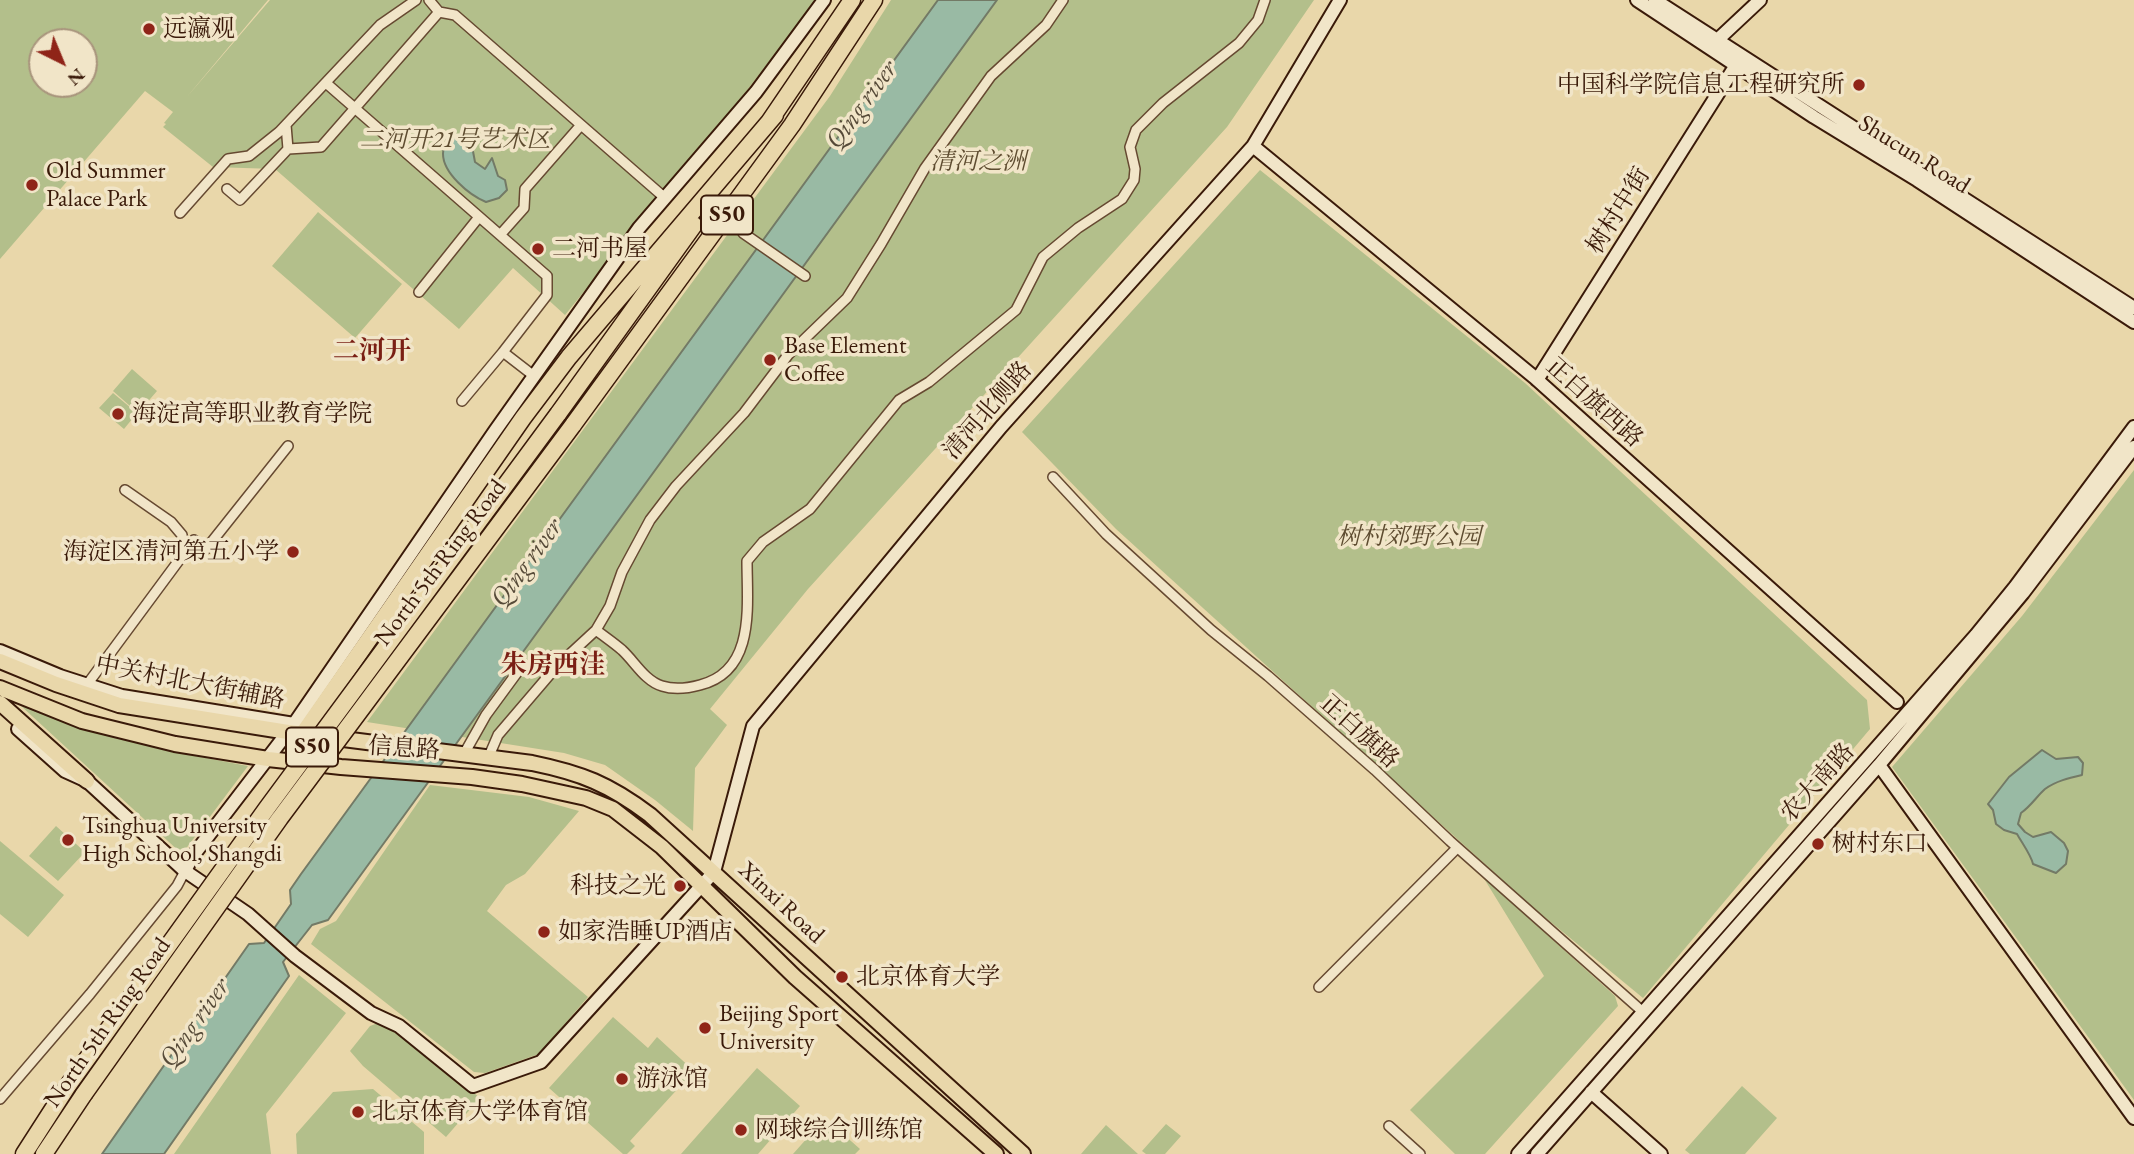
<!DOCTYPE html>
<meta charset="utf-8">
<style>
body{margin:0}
#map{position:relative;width:2134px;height:1154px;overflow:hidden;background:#e9d7aa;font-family:"EB Garamond",serif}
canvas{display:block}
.north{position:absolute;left:28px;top:28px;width:70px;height:70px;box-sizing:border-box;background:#f1e5c8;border:2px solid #a8947c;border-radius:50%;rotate:137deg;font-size:19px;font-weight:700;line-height:28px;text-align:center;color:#3a1a09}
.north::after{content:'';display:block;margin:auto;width:24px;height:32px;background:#8f2418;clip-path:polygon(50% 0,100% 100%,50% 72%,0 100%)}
</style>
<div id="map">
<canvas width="2134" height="1154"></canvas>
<div class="north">N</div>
</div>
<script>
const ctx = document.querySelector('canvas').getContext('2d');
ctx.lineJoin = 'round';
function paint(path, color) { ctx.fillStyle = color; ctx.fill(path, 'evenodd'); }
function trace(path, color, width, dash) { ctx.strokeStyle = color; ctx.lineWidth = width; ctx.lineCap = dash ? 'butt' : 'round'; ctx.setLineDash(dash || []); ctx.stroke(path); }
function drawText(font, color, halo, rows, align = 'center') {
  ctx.font = font + ' "EB Garamond","Noto Serif SC",serif'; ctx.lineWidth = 7; ctx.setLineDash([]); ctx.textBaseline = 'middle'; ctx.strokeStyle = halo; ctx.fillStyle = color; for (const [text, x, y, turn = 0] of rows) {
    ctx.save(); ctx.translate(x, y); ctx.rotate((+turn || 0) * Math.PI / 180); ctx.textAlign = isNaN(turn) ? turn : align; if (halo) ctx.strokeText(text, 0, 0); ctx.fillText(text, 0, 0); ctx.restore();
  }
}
const green = new Path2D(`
 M0,0H268L186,98L270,0H816L729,114L565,315L513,268L459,329L275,169L213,167L163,127L166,124L164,123L173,112L145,91L0,259ZM42,42H84V84H42Z
 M891,0H1314L1227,127L808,589L710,709L727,725L695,768L693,831L655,800L605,765L564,753L367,722L830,96Z
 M1260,170L1525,383L1867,700L1870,729L1643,998L1530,905L1116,529L1022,432Z
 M318,212L402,284L355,338L272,266Z
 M132,369L157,391L138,413L113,391Z
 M113,393L137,413L124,429L99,408Z
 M2134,470V1100L1892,767L2022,616Z
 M20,705L98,733L180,753L248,766L182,854Z
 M430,785L529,797L579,811L525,874L506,885L487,911L588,997L539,1054L485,1073L474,1072L311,944L320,929L336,921Z
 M56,826L85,852L58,881L29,856Z
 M0,841L64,895L28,937L0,914Z
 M1483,877L1615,996L1618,1006L1485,1154H1455L1410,1110L1544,976Z
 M299,975L346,1013L266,1114L271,1154H174Z
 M613,1017L648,1048L657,1037L694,1071L630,1141L635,1146L627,1154H623L549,1088Z
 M378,1023L395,1028L480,1098L446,1137L363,1066L350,1051L370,1026Z
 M757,1068L800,1106L758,1154H681Z
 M1742,1086L1777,1118L1745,1154H1690L1685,1150Z
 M373,1089L424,1132V1154H297L296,1134L333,1092Z
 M825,1118L860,1149L855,1154H793Z
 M1166,1124L1181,1136L1165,1154H1146L1142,1151Z
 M1106,1125L1138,1154H1081Z`);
const water = new Path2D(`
 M938,0H997L328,920L312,925L283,962L289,976L164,1154H102L249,944L264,943L291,904L290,890L301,874Z
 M462,136L472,146L475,162L485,169L492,158L498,176L505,180L507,190L499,198L486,202C469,195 443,173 443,154C443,148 446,143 447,137Z
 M2042,750L2056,759L2078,757L2083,763L2082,775C2069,778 2056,781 2045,789C2037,796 2031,806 2021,813L2018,824L2025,832L2033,837L2051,832L2064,843L2068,851L2066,864L2056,873L2033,864C2031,855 2022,843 2017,834L2004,830L1996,824L1993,810L1988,804L2009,777Z`);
const street = new Path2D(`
 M429,0L439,12L455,15L665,198
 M326,83L547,276V295L503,352L534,376
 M288,149L321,147L439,12
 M227,189L240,200L288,149L286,125
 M180,213L228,159L249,156L279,132L380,25L416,0
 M743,233L805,276
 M500,235L524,208L525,189L581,125
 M419,292L479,217
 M462,401L503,352
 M1053,477L1106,534L1211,630L1268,676L1375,770L1450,841L1643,1012
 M125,490L171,522L182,535L185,551
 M596,630C605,637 614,643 622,650C635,662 645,681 662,686C674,690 689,688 700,685C756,671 747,606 747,561L763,542L810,509L899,400L929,382L1016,310L1043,257L1078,228L1122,199L1134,180L1135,169L1130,147L1136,130L1163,103L1239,43L1258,20L1265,0
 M86,686L194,540L206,549L288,446
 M464,754L486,715L519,670L549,656L566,658
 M489,756L498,735L557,666L596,630L610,606L622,572L650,520L676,486L744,413L788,355L847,298L881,244L925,168L991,76L1046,25L1063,0
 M1319,987L1457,848
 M0,1099L90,994L177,886L185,871
 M1389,1126L1420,1154`);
const secondary = new Path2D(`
 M1637,0L1814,117L1917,180L2134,322
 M1655,0L2134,308
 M1712,45L1760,0
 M1253,146L1534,377L1897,702
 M1537,380L1736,65
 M0,651L60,676L122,696L294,724
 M18,729L65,771L87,781L185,871L248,914L295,956L371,1013L399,1026L473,1086L541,1062L714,872L753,726L1001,427L1253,146L1340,0
 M1879,765L2134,1118
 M185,871L192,857L294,724L495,431L639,228L756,92L824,0
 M1591,1092L1661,1154
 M1518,1154L1976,635L2015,587L2134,427
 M1537,1154L1879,765L2023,593L2134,447`);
const primary = new Path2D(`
 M0,661L56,684L119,705L288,732L532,763C581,773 609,784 650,815L1023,1154
 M0,688L82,721L175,744L268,759L341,767L472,777L522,784L586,798L613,809L662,847L795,977L996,1154
 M0,703L87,781`);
const highway = new Path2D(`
 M769,122L852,0
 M558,414L694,225
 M573,425L792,125L874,0
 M303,734L523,418L569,357L775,115
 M24,1154L69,1084
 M44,1154L84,1094`);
const highwayBridge = new Path2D(`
 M69,1084L267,808L558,414
 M84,1094L280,818L573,425`);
const markers = [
 [149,29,7,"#8f2418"],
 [1859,85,7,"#8f2418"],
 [32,185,7,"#8f2418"],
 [538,249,7,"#8f2418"],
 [770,360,7,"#8f2418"],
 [118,414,7,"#8f2418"],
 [293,552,7,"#8f2418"],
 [68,840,7,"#8f2418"],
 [1818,844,7,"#8f2418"],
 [680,886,7,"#8f2418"],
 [544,932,7,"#8f2418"],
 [842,977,7,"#8f2418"],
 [705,1028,7,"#8f2418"],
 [622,1079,7,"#8f2418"],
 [358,1112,7,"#8f2418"],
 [741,1130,7,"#8f2418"]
];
const shields = [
 [727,215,52],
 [312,747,52]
];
const shieldNames = [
 ["S50",727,215],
 ["S50",312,747]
];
const poiNames = [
 ["远瀛观",163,29],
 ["中国科学院信息工程研究所",1845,85,"right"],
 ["Old Summer",46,171],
 ["Palace Park",46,199],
 ["二河书屋",552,249],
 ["Base Element",784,346],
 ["Coffee",784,374],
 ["海淀高等职业教育学院",132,414],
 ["海淀区清河第五小学",279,552,"right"],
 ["Tsinghua University",82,826],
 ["High School, Shangdi",82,854],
 ["树村东口",1832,844],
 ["科技之光",666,886,"right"],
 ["如家浩睡UP酒店",558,932],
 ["北京体育大学",856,977],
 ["Beijing Sport",719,1014],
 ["University",719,1042],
 ["游泳馆",636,1079],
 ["北京体育大学体育馆",372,1112],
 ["网球综合训练馆",755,1130]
];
const parkNames = [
 ["二河开21号艺术区",455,140],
 ["清河之洲",978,162],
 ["树村郊野公园",1409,537]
];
const streetNames = [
 ["Shucun Road",1914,155,32],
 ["树村中街",1619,211,-58],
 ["正白旗西路",1594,403,42],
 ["清河北侧路",988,411,-49],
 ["North 5th Ring Road",441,563,-53],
 ["中关村北大街辅路",190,683,11],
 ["正白旗路",1359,732,42],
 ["信息路",404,749,4],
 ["农大南路",1818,783,-48],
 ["Xinxi Road",781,903,43],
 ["North 5th Ring Road",108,1023,-55]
];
const waterNames = [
 ["Qing river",862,105,-54],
 ["Qing river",527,563,-54],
 ["Qing river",195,1023,-55]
];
const neighbourhoodNames = [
 ["二河开",372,352],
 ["朱房西洼",553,666]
];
paint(green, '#b3bf8b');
paint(water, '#99baa4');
trace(water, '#737a66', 2);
trace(street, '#664931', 12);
trace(secondary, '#3a1a09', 16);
trace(primary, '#3a1a09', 18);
trace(highway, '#3a1a09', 19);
trace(street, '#f1e5c8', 9);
trace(secondary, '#f1e5c8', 12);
trace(primary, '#e9d7aa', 14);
trace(highway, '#e9d7aa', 16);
trace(highwayBridge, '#3a1a09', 19, []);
trace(highwayBridge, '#e9d7aa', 16);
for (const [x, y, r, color] of markers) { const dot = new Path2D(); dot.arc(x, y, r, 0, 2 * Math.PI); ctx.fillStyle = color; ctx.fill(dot); trace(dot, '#f1e5c8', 2.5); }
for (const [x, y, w] of shields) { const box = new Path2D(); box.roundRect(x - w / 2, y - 19.5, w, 39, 5); ctx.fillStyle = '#f1e5c8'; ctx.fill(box); trace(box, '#3a1a09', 2); }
drawText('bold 23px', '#3a1a09', null, shieldNames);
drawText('24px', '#3a1a09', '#f1e5c8', poiNames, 'left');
drawText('italic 24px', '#5e4c30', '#f1e5c8', parkNames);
drawText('24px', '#3a1a09', '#f1e5c8', streetNames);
drawText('italic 26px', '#564a38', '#f1e5c8', waterNames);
drawText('bold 26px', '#7a1f14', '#f1e5c8', neighbourhoodNames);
</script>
